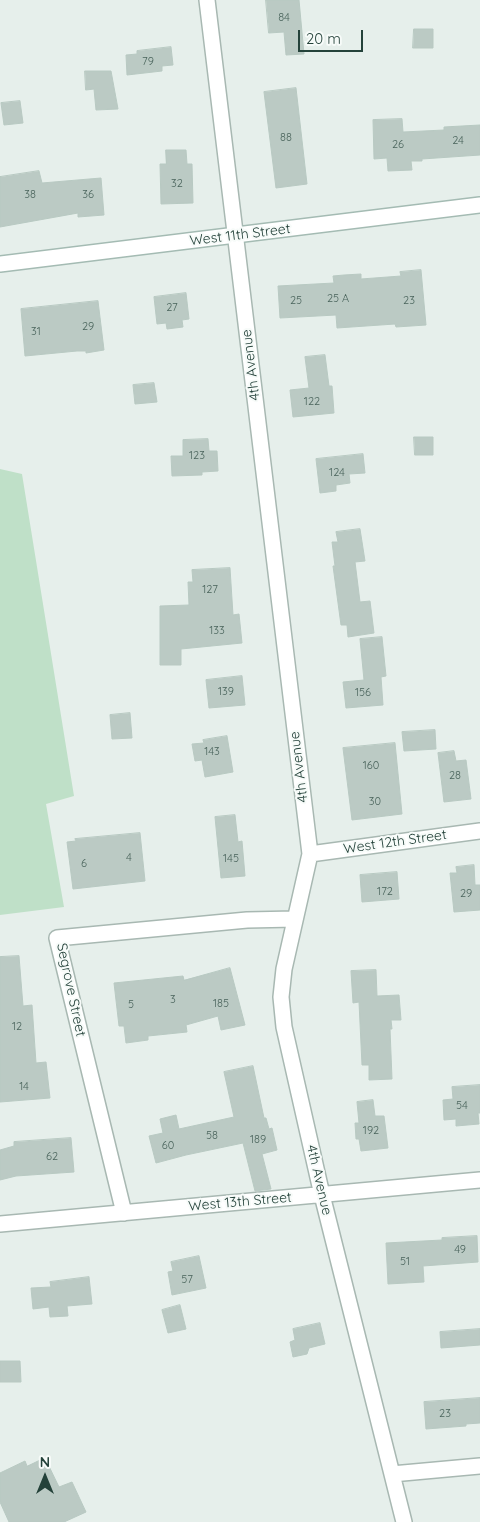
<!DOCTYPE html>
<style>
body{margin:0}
#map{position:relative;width:480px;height:1522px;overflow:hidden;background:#e6efeb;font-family:Quicksand,sans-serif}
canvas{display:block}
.north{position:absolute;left:20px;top:1452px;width:50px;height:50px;-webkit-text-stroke:4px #f7fbf9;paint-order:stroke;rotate:0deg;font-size:14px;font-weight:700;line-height:20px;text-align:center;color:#24423a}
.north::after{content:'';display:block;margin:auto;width:18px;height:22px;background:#24423a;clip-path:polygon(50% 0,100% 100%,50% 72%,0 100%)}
.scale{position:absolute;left:298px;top:30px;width:65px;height:22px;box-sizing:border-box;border:2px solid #24423a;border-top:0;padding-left:6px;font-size:15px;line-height:18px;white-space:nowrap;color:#24423a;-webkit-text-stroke:4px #f7fbf9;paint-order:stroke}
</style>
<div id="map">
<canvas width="480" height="1522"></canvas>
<div class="north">N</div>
<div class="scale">20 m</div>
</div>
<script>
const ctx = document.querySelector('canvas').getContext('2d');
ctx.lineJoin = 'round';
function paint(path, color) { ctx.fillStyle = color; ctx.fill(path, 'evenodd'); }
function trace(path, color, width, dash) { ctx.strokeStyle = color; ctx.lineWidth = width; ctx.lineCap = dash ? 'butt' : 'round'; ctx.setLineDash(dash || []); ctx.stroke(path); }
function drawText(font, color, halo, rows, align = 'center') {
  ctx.font = font + ' Quicksand,sans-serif'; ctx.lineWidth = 4; ctx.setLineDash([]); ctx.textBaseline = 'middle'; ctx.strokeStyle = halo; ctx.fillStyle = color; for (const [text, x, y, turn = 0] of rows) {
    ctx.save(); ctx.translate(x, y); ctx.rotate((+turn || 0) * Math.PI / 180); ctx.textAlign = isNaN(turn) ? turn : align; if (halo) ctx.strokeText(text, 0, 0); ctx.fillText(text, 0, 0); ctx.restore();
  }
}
const green = new Path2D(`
 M0,469L22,474L74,796L46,804L64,907L0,915Z`);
const building = new Path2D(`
 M266,0H299L304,54L286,55L284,32L269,33Z
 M414,29H433V48H413Z
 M171,47L173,65L162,66V71L127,75L126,55L137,54V51Z
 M85,71H111L118,109L96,110L94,89L86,90Z
 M296,88L307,184L276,188L264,92Z
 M20,101L23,123L4,125L1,103Z
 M402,119L403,132L444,130V127L480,125V155L422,159V161H411L412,170L388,171L387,158L374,159L373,120Z
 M166,150H186L187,164H192L193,203L161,204L160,164H166Z
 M39,171L42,183L101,178L104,215L78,217V213L0,227V177Z
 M421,270L426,325L396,327L395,324L337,328L336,315L280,318L278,286L334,283L333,276L344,275L361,274V279L401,276L400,272Z
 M186,293L189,319L182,320L183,327L167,329L166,323L157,324L154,297Z
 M98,301L104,350L86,353V351H77L25,356L21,309Z
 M325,355L329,386H332L334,413L293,417L290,390L309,388L305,357Z
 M154,383L157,402L135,404L133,385Z
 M414,437H433V455H415Z
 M208,439L209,451H217L218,471L202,472V475L172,476L171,456H183V440Z
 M363,454L365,473L349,474L350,483L336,485V491L320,493L316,459Z
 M360,529L365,561L355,562L360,602L370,601L374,633L348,637L347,625H341L333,566H335L332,542H338L336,532Z
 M230,568L233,615L239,614L242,643L181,649V665H160V606L189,605L188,582H193L192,570Z
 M382,637L386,676L381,677L383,705L346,708L343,682L364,680L360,639Z
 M242,676L245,705L209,708L206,680Z
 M130,713L132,738L112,739L110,715Z
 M435,730L436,749L404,751L402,732Z
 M227,736L233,772L205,777L202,760L195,761L192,744L204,743L203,740Z
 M395,743L402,814L352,820L343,748Z
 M454,751L456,761L466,760L471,799L444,802L438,753Z
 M235,815L238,842L242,841L245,876L221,878L215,817Z
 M140,833L145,881L73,889L67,842L76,841L75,839Z
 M474,865L475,885H480V910L454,912L450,873H457L456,867Z
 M397,872L399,899L362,902L360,875Z
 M19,956L23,1006L32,1005L36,1063L46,1062L50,1098L0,1102V957Z
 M230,968L245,1025L221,1030L218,1016L186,1025L187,1032L148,1036V1040L126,1043L124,1026H119L114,983L183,976L184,980Z
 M376,970L377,996L399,995L401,1020H391L392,1029H390L392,1079L369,1080V1065H362L359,1002L353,1003L351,971Z
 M253,1066L264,1118H266L269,1129L272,1128L277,1150L262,1154L271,1189L255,1191L243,1143L186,1155L156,1163L149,1136L163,1133L160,1119L176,1115L179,1129L234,1117L224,1072Z
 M480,1085V1113H478L479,1124L456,1126V1119L444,1120L443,1100L453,1099L452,1087Z
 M373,1100L375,1116H384L388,1148L361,1151L359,1139H356L355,1123H359L357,1102Z
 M71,1138L74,1172L16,1176L0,1180V1150L14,1146V1142Z
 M477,1236L478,1262L423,1266L424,1282L388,1284L386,1243L442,1240V1238Z
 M199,1256L206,1288L172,1295L168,1272L173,1271L171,1262Z
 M89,1277L92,1304L67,1306L68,1316L50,1317L49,1307L33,1309L31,1288L51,1287L50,1282Z
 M180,1305L186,1329L168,1333L162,1310Z
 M320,1323L325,1344L309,1348L307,1354L293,1357L290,1342L295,1340L293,1329Z
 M480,1329V1345L441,1348L440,1332Z
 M0,1361H20L21,1382H0Z
 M480,1398V1423L466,1424V1426L426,1429L424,1402Z
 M45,1458L59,1487L72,1482L86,1512L64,1522H9L0,1502V1473L25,1461L27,1466Z`);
const street = new Path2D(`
 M207,0L310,854L284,969L281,997L284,1027L322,1195L404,1522
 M310,854L480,831
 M124,1213L57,938L247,920L295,919
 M0,1224L480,1180
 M392,1474L480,1466`);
const secondary = new Path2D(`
 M0,264L480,205`);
const numberNames = [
 ["84",284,18],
 ["79",148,62],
 ["88",286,138],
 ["24",458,141],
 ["26",398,145],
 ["32",177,184],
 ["38",30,195],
 ["36",88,195],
 ["25 A",338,299],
 ["25",296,301],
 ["23",409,301],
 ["27",172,308],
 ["29",88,327],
 ["31",36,332],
 ["122",312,402],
 ["123",197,456],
 ["124",337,473],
 ["127",210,590],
 ["133",217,631],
 ["139",226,692],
 ["156",363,693],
 ["143",212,752],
 ["160",371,766],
 ["28",455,776],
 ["30",375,802],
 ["4",129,858],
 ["145",231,859],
 ["6",84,864],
 ["172",385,892],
 ["29",466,894],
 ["3",173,1000],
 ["185",221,1004],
 ["5",131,1005],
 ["12",17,1027],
 ["14",24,1087],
 ["54",462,1106],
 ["192",371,1131],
 ["58",212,1136],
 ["189",258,1140],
 ["60",168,1146],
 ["62",52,1157],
 ["49",460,1250],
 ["51",405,1262],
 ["57",187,1280],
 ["23",445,1414]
];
const streetNames = [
 ["West 11th Street",240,235,-7],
 ["4th Avenue",251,365,-97],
 ["4th Avenue",299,767,-97],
 ["West 12th Street",395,842,-8],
 ["Segrove Street",71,990,78],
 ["4th Avenue",319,1180,77],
 ["West 13th Street",240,1202,-5]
];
paint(green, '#bfe0c8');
paint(building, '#bbcac4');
trace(building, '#b8c9c2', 1);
trace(street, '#a8b8b2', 18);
trace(secondary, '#a4bbb3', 18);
trace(street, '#fff', 15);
trace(secondary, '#fff', 15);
drawText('11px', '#4a645c', null, numberNames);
drawText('14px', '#24423a', '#f7fbf9', streetNames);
</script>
